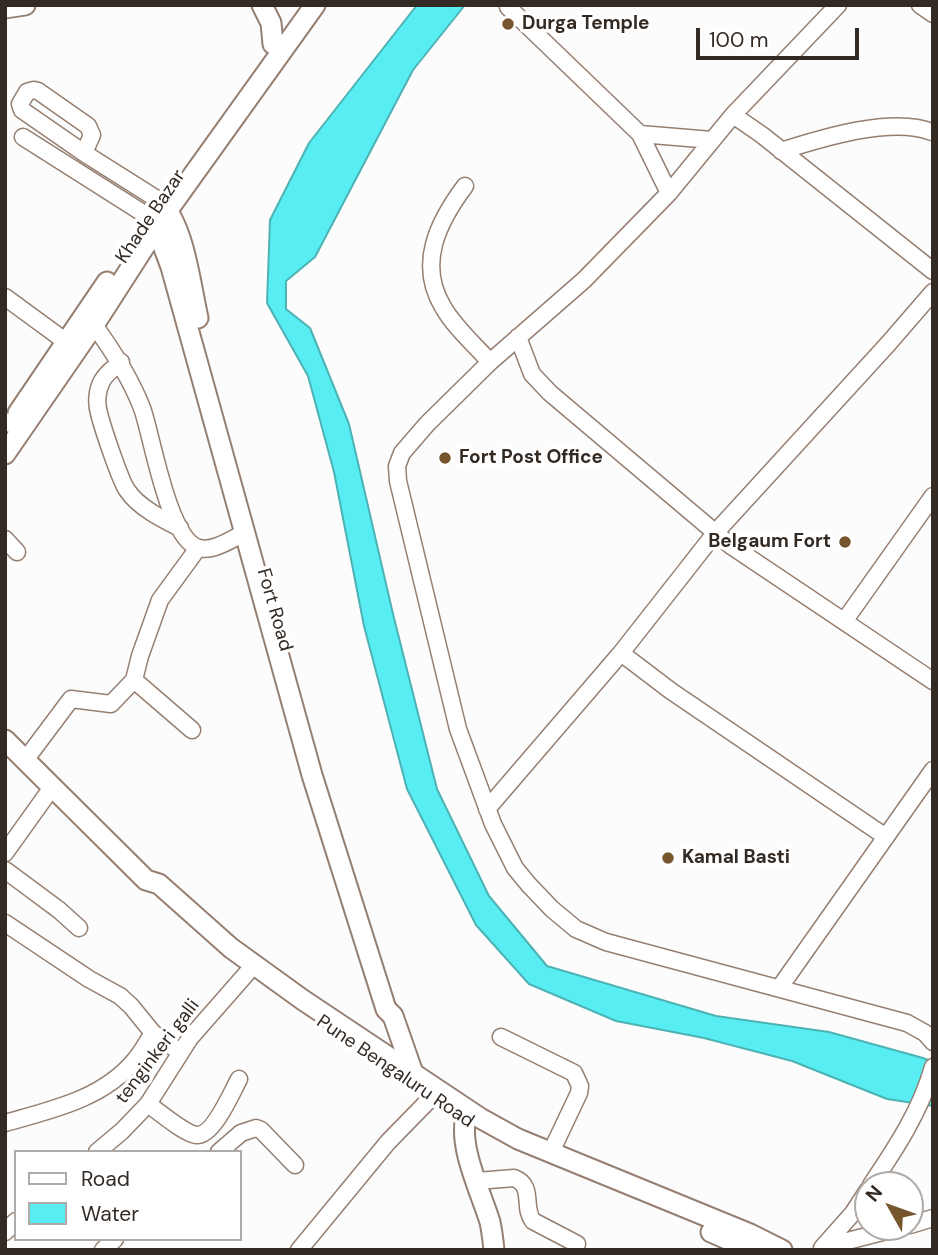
<!DOCTYPE html>
<style>
body{margin:0}
#map{position:relative;width:938px;height:1255px;overflow:hidden;background:#fcfcfc;font-family:"DM Sans",sans-serif}
canvas{display:block}
.frame{position:absolute;inset:0;border:7px solid #332a24;pointer-events:none}
.legend{position:absolute;left:14px;top:1150px;width:228px;height:91px;box-sizing:border-box;background:#fff;border:2px solid #adaaa7;margin:0;padding:9px 12px;list-style:none;font-size:21px;color:#332a24}
.legend li{display:flex;align-items:center;gap:14px;height:35px}
.legend b{width:35px;border:2px solid #adaaa7}
.north{position:absolute;left:854px;top:1171px;width:70px;height:70px;box-sizing:border-box;background:#fff;border:2px solid #adaaa7;border-radius:50%;rotate:310deg;font-size:19px;font-weight:700;line-height:28px;text-align:center;color:#332a24}
.north::after{content:'';display:block;margin:auto;width:24px;height:32px;background:#77552d;clip-path:polygon(50% 0,100% 100%,50% 72%,0 100%)}
.scale{position:absolute;left:696px;top:28px;width:163px;height:32px;box-sizing:border-box;border:4px solid #332a24;border-top:0;padding-left:9px;font-size:21px;line-height:24px;white-space:nowrap;color:#332a24;-webkit-text-stroke:5px #fff;paint-order:stroke}
</style>
<div id="map">
<canvas width="938" height="1255"></canvas>
<div class="frame"></div>
<ul class="legend">
<li><b style="height:9px;background:#fff"></b>Road</li>
<li><b style="height:19px;background:#58edf2"></b>Water</li>
</ul>
<div class="north">N</div>
<div class="scale">100 m</div>
</div>
<script>
const ctx = document.querySelector('canvas').getContext('2d');
ctx.lineJoin = 'round';
function paint(path, color) { ctx.fillStyle = color; ctx.fill(path, 'evenodd'); }
function trace(path, color, width, dash) { ctx.strokeStyle = color; ctx.lineWidth = width; ctx.lineCap = dash ? 'butt' : 'round'; ctx.setLineDash(dash || []); ctx.stroke(path); }
function drawText(font, color, halo, rows, align = 'center') {
  ctx.font = font + ' "DM Sans",sans-serif'; ctx.lineWidth = 7; ctx.setLineDash([]); ctx.textBaseline = 'middle'; ctx.strokeStyle = halo; ctx.fillStyle = color; for (const [text, x, y, turn = 0] of rows) {
    ctx.save(); ctx.translate(x, y); ctx.rotate((+turn || 0) * Math.PI / 180); ctx.textAlign = isNaN(turn) ? turn : align; if (halo) ctx.strokeText(text, 0, 0); ctx.fillText(text, 0, 0); ctx.restore();
  }
}
const water = new Path2D(`
 M417,5H465L413,70L315,257L286,281V309L310,328L349,424L393,614L437,789L489,896L547,966L716,1016L829,1032L923,1058L933,1062V1106L887,1099L792,1061L704,1038L616,1021L529,984L476,925L407,789L364,626L334,472L308,376L267,303L270,220L309,143Z`);
const minor = new Path2D(`
 M838,5L733,115L669,193L584,280L490,362L427,424L402,453L397,466L398,481L458,729L493,824L515,868L529,885L552,909L576,929L606,942L907,1023L925,1033L933,1042
 M920,5L933,14
 M508,7L640,134L669,193
 M733,115L762,135L933,271
 M640,134L712,140
 M23,137L149,217
 M781,151C822,138 892,116 932,132
 M84,153L92,135L88,126L38,91L34,90L27,92L20,104L22,110L84,153L160,201
 M465,186C438,222 417,264 443,307C455,328 474,344 490,362
 M5,297L65,341
 M94,325C113,351 130,377 142,408C152,435 168,540 199,548C213,552 232,539 244,533
 M518,337L532,374L550,393L730,545L933,681
 M121,362C115,367 106,373 102,381C97,390 96,403 99,413C102,426 120,480 127,490C138,507 162,519 180,528
 M5,421L10,424
 M5,539L17,552
 M845,620L933,496
 M621,653L671,691L886,837
 M134,680L192,730
 M26,759L71,699L111,704L134,680L140,656L160,600L198,548
 M487,809L621,653L716,532L888,344L933,292
 M5,853L53,786
 M5,870L59,910L79,928
 M5,923L89,979L120,996L131,1006L153,1033L180,1052
 M780,987L933,770
 M501,1037L574,1073L580,1086L579,1093L551,1152
 M148,1104C159,1112 184,1133 196,1135C213,1137 232,1092 239,1079
 M5,1123C51,1110 103,1099 135,1060C142,1052 147,1042 153,1033
 M97,1152L122,1131L148,1104L190,1038L247,973
 M219,1152L241,1133L256,1128L261,1130L295,1165
 M477,1181L514,1178C535,1186 522,1207 533,1221L577,1244
 M871,1185C896,1148 921,1110 933,1067
 M910,1225L933,1218
 M5,1232L16,1221
 M824,1247L902,1227
 M822,1248L853,1213L868,1190
 M103,1250L115,1239
 M299,1250L388,1142L433,1096`);
const major = new Path2D(`
 M262,5L271,23L273,44
 M5,8L25,5
 M160,201C185,228 190,283 198,318
 M149,217L157,229L171,267L312,775L386,1009L393,1016L414,1076
 M18,413L107,282
 M5,454L94,325L168,210L315,5
 M5,740L146,880L159,884L231,948L303,1000L480,1118L518,1139L750,1234L782,1250
 M468,1111C455,1141 481,1192 490,1222C492,1231 493,1241 494,1250
 M711,1232L752,1250`);
const markers = [
 [508,24,7,"#77552d"],
 [445,458,7,"#77552d"],
 [845,542,7,"#77552d"],
 [668,858,7,"#77552d"]
];
const poiNames = [
 ["Durga Temple",522,24],
 ["Fort Post Office",459,458],
 ["Belgaum Fort",831,542,"right"],
 ["Kamal Basti",682,858]
];
const streetNames = [
 ["Khade Bazar",151,217,-56],
 ["Fort Road",274,610,74],
 ["tenginkeri galli",158,1052,-53],
 ["Pune Bengaluru Road",395,1072,34]
];
paint(water, '#58edf2');
trace(water, '#4db2b4', 2);
trace(minor, '#957f71', 19);
trace(major, '#957f71', 23);
trace(minor, '#fff', 16);
trace(major, '#fff', 19);
for (const [x, y, r, color] of markers) { const dot = new Path2D(); dot.arc(x, y, r, 0, 2 * Math.PI); ctx.fillStyle = color; ctx.fill(dot); trace(dot, '#fff', 2.5); }
drawText('bold 19px', '#332a24', '#fff', poiNames, 'left');
drawText('19px', '#332a24', '#fff', streetNames);
</script>
